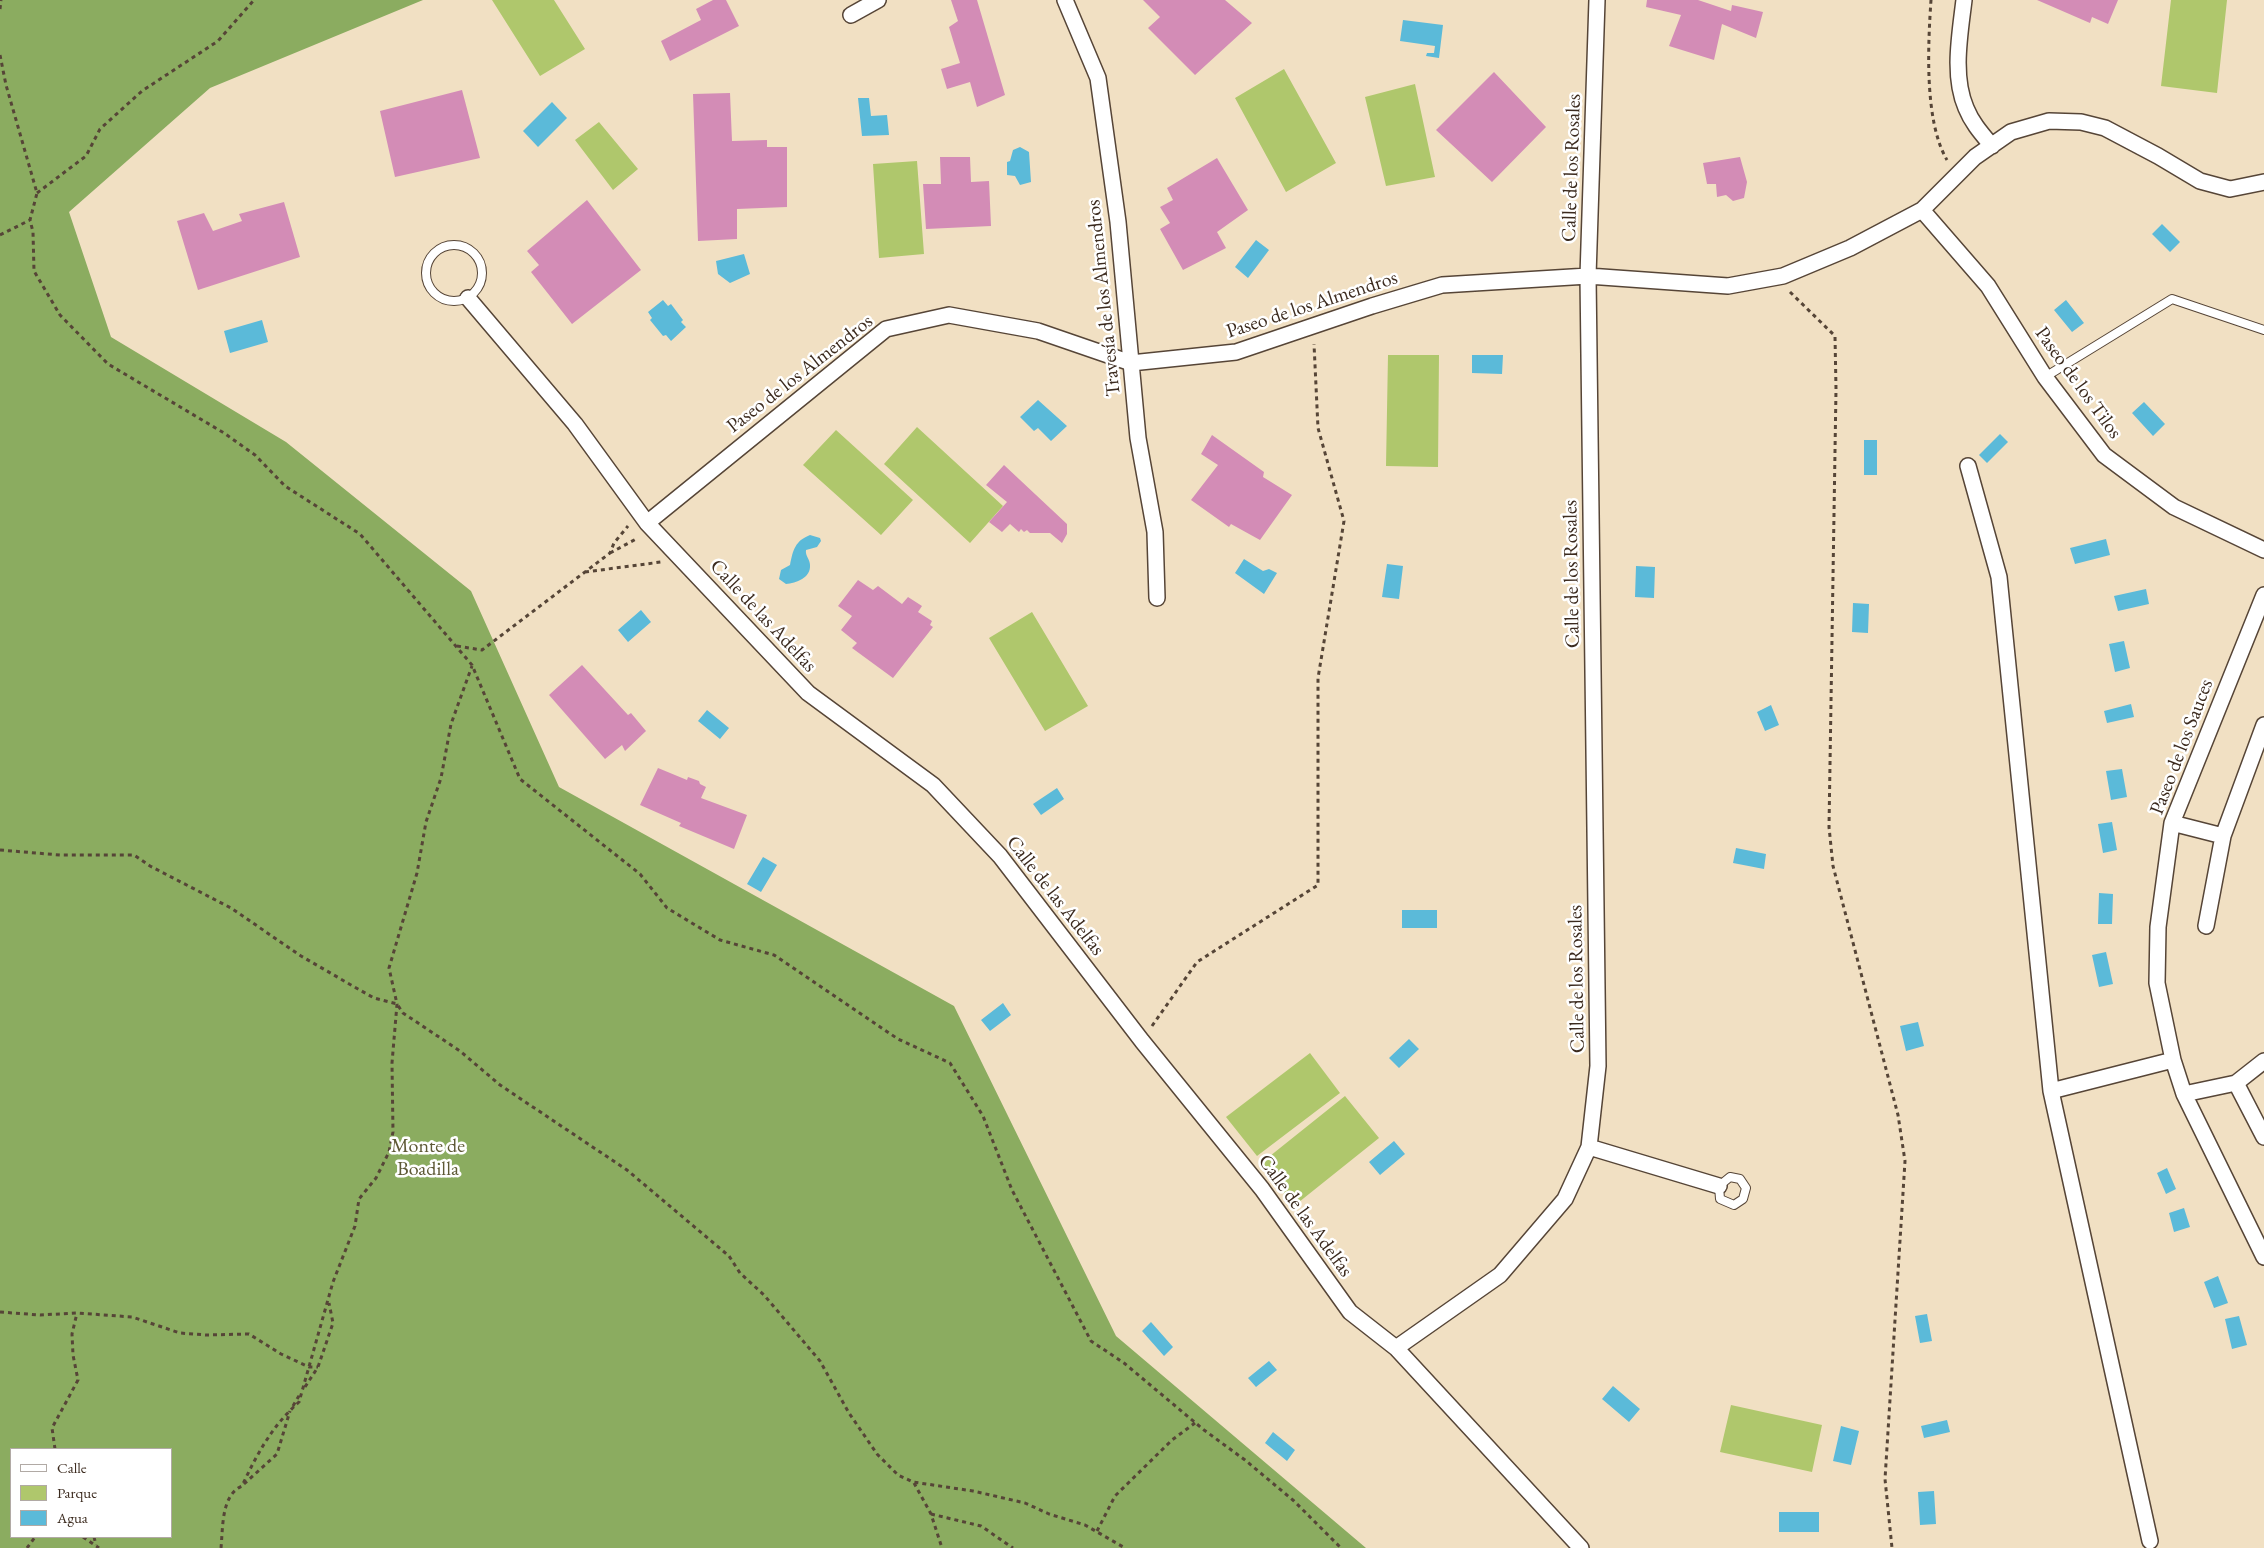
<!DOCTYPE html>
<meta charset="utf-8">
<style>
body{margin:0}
#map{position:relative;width:2264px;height:1548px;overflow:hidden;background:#f1e0c3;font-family:"EB Garamond",serif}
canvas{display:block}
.legend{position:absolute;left:10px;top:1448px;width:162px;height:90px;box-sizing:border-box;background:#fff;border:1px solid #b1aaa5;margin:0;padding:6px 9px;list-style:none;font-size:15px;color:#3b2a1e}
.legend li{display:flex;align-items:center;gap:10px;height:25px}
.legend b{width:25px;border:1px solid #b1aaa5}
</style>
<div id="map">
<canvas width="2264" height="1548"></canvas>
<ul class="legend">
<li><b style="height:6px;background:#fff"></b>Calle</li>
<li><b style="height:14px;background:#afc76c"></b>Parque</li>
<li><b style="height:14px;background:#5bbad9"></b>Agua</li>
</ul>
</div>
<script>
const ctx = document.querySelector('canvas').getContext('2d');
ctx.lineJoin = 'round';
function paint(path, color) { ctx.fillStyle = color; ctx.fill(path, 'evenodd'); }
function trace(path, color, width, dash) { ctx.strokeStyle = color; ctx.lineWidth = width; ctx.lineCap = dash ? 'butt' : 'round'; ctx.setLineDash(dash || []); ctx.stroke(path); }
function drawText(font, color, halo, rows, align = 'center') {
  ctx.font = font + ' "EB Garamond",serif'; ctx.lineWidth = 5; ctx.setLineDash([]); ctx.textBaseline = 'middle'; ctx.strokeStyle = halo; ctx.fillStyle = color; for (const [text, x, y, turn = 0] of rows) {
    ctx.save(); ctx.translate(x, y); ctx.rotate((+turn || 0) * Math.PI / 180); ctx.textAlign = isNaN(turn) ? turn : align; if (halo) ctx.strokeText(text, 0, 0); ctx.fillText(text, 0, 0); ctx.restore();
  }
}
const green = new Path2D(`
 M492,0H554L585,49L540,76Z
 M2171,0H2227L2217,93L2161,86Z
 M1284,69L1336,163L1286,192L1235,98Z
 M1415,84L1435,177L1386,186L1365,97Z
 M599,122L638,169L613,190L575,140Z
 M917,161L924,254L879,258L873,164Z
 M1388,355H1439L1438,467L1386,466Z
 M917,427L1003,506L970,543L884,464Z
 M836,430L913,500L881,535L803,465Z
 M1032,612L1088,706L1045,731L989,638Z
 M1310,1053L1340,1093L1257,1156L1226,1117Z
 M1345,1096L1379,1138L1294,1206L1260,1164Z
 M1731,1405L1822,1425L1812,1472L1720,1452Z`);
const forest = new Path2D(`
 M0,0H423L210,88L69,212L111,337L286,442L471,591L559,787L954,1006L1116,1336L1366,1548H0ZM171,1449V1537H11V1449Z`);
const water = new Path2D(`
 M1403,20L1443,25L1439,58L1426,56L1427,53H1434L1435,46L1400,41Z
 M858,98H869L871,116L887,115L889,135L862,136Z
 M552,102L567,118L538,147L523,131Z
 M1020,147L1029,152L1031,182L1020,185L1015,176L1007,175V162L1010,161L1013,150Z
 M2162,224L2180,242L2170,252L2152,234Z
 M1256,240L1269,250L1248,278L1235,267Z
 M744,254L750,274L730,283L718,274L716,261Z
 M663,300L668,306L671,304L683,320L681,322L686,327L671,341L666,335L663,336L650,320L652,318L648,312Z
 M2066,300L2084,323L2072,332L2054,310Z
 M262,320L268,342L230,353L224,331Z
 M1472,355H1503L1502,374L1472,373Z
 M1038,400L1067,426L1051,441L1038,428L1034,431L1020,417Z
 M2144,402L2165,424L2153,436L2132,413Z
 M2000,434L2008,442L1987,463L1979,455Z
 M1864,440H1877V475H1864Z
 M810,535L820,538L821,541L817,547L806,550C805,556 810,559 810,565C811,578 796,583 786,584L779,579L781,570L790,565C793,550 795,541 810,535Z
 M2106,539L2110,555L2075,564L2070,548Z
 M1244,559L1263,571L1269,569L1277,573L1264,594L1235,573Z
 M1387,564L1403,566L1399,599L1382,597Z
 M1636,566L1655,567L1654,598L1635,597Z
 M2146,589L2149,604L2118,611L2114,596Z
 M1853,603L1869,604L1868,633L1852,632Z
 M641,610L651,622L628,642L618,630Z
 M2124,641L2130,668L2115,672L2109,644Z
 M2131,704L2134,717L2107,723L2104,711Z
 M1771,705L1779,725L1765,731L1757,712Z
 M707,710L729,728L720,739L698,721Z
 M2122,769L2127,797L2111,800L2106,771Z
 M1057,788L1064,799L1041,815L1033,804Z
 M2112,822L2117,850L2103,853L2098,824Z
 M1736,848L1766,854L1764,869L1733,863Z
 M763,857L777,865L761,892L747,884Z
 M2099,893L2113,894L2112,924H2098Z
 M1402,910H1437V928H1402Z
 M2106,952L2113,984L2099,987L2092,955Z
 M1003,1003L1011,1015L990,1031L981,1020Z
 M1918,1022L1924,1046L1906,1051L1900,1026Z
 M1409,1039L1419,1049L1399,1068L1389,1058Z
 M1394,1141L1405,1154L1380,1175L1369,1162Z
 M2167,1168L2176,1189L2166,1194L2157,1173Z
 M2184,1208L2190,1227L2174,1232L2169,1213Z
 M2218,1276L2228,1303L2214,1308L2204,1282Z
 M1927,1314L1932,1341L1920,1343L1915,1316Z
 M2239,1316L2247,1345L2232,1349L2225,1319Z
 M1151,1322L1173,1347L1164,1356L1142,1331Z
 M1269,1361L1277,1370L1256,1387L1248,1378Z
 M1613,1386L1640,1409L1629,1422L1602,1399Z
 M1947,1420L1950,1432L1924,1438L1921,1426Z
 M1841,1426L1859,1431L1851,1465L1833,1461Z
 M1273,1432L1295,1450L1287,1461L1265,1443Z
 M1934,1491L1936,1524L1920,1525L1918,1492Z
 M1779,1512H1819V1532H1779Z`);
const building = new Path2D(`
 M713,0H726L739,26L670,61L661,41L701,20L696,9Z
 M951,0H977L1005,95L977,107L970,82L947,89L941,69L960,63L949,27L958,21Z
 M1143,0H1225L1252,23L1195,75L1148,28L1160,17Z
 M1647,0H1698L1731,11L1732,5L1763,12L1756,38L1722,24L1714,60L1669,46L1681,15L1646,7Z
 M2037,0H2118L2108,24L2092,17L2090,23Z
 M1494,72L1546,127L1492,182L1436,130Z
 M462,90L480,158L395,177L380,111Z
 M730,93L732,141L767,140V147H787V207L737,209V239L698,241L693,94Z
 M940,157H970L971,182L989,181L991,226L926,229L923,184H941Z
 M1740,157L1747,182L1744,198L1733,201L1726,195L1717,197L1716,184H1707L1703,163Z
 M1217,158L1248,210L1217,232L1226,248L1183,270L1160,229L1170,223L1160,207L1173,200L1167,188Z
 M587,200L641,270L572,324L531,272L539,265L527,251Z
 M284,202L300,257L198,290L177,221L204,213L213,231L242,221L239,214Z
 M1212,435L1264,472L1263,477L1292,495L1260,540L1231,524L1229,527L1191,500L1218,465L1201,454Z
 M1004,465L1067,524V534L1062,543L1050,533H1030L1027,530L1024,532L1021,529L1019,532L1010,524L1002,532L989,522L1007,502L986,485Z
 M858,580L873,590L878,586L902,604L908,597L922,606L918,612L932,621L930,625L933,627L893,678L852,648L857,643L841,630L852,616L838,606Z
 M582,665L628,715L631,713L646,731L625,751L622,745L605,759L549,695Z
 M658,768L687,780L688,777L699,781L700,784L706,787L701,798L747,815L734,849L679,826L681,823L640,805Z`);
const path = new Path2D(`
 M1931,0C1928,45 1924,121 1947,160
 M0,9L1,0
 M0,55L6,85L37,193L30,220L33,232L34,271L60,315L108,364L224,433L255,455L285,486L360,534L472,665L520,779L640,874L667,908L720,940L774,955L898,1039L950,1063L983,1116L1012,1190L1091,1341L1124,1363L1204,1430L1245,1460L1294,1501L1341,1548
 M37,193L86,156L100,129L142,91L218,41L254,0
 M0,235L30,220
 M1790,292L1835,336L1836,389L1829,827L1833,866L1898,1115L1905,1161L1885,1479L1892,1548
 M610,553L638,538
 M585,572L661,562
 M457,646L482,650L610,553L614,543L628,526
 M0,850L60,855H134L150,866L231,908L301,956L358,989L374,998L397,1004L403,1013L460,1051L500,1085L627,1170L729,1256L740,1273L764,1295L820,1361L849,1413L877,1454L898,1475L913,1482L973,1491L1025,1503L1049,1514L1085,1525L1125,1548
 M1152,1026L1197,962L1318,885V678L1344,521L1318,428L1314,344
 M0,1312L40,1315L77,1313L132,1317L180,1333L206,1335L249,1334L281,1354L309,1367H318
 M305,1387L318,1367L333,1323L329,1303
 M293,1406L300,1394
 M55,1449L52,1428L78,1380L73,1355L72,1334L77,1313
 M914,1483L931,1514L942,1548
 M244,1484L277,1454L290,1411
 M931,1514L981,1526L1013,1548
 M1097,1531L1115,1496L1172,1440L1195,1423
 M83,1537L99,1548
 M94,1537L96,1545
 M27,1548L35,1537
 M221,1548C223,1528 221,1495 242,1486C257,1454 272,1426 299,1402L333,1282L355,1226L359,1199L376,1178L389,1152L393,1132L392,1063L397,1004L389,968L417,873L426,822L441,778L451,724L472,666`);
const service = new Path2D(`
 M426 273a28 28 0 1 1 56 0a28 28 0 1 1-56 0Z
 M2045,377L2172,299L2264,330
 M1730,1177L1740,1179L1746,1188L1743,1199L1734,1205L1720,1199L1719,1186Z`);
const minor = new Path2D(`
 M1065,0L1098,78L1118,222L1138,438L1155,532L1157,598
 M1964,0C1960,34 1952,76 1966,108C1972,123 1982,134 1992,146
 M851,15L878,0
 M1922,210L1988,286L2045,377L2104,455L2174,507L2264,550
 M468,298L575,424L647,523L808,693L933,785L1000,856L1142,1041L1262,1189L1350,1312L1396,1348L1581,1548
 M1968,466L1999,577L2051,1091L2150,1541
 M647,523L886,329L949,315L1038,331L1131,363L1236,352L1372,306L1442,285L1588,276L1728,286L1783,276L1850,248L1922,210L1975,157L2011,132L2049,121L2081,122L2105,128L2158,156L2200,181L2230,189L2264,182
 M2264,595L2172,823L2158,927L2157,983L2173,1060L2184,1094L2264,1257
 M2172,823L2223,836
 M2206,926L2223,836L2264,725
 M2264,1061L2236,1083L2264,1137
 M2051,1091L2173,1060
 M2184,1094L2236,1083
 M1589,1147L1719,1186
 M1396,1348L1500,1275L1565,1199L1589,1147L1598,1066L1588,276L1597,0`);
const streetNames = [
 ["Calle de los Rosales",1572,168,-88],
 ["Travesía de los Almendros",1104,298,-96],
 ["Paseo de los Almendros",1312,305,-18],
 ["Paseo de los Almendros",800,374,-38],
 ["Paseo de los Tilos",2078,383,54],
 ["Calle de los Rosales",1572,574,-91],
 ["Calle de las Adelfas",763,616,47],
 ["Paseo de los Sauces",2182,747,-69],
 ["Calle de las Adelfas",1055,896,52],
 ["Calle de los Rosales",1577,979,-91],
 ["Calle de las Adelfas",1305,1216,54]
];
const parkNames = [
 ["Monte de",428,1147],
 ["Boadilla",428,1170]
];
paint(green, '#afc76c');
paint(forest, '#8bac60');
paint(water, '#5bbad9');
paint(building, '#d38cb6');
trace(service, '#564537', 10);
trace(minor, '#564537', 18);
trace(path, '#564537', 3, [4, 4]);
trace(service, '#fff', 8);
trace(minor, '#fff', 15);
drawText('20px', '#3b2a1e', '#fff', streetNames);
drawText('20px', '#5e5935', '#fff', parkNames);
</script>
